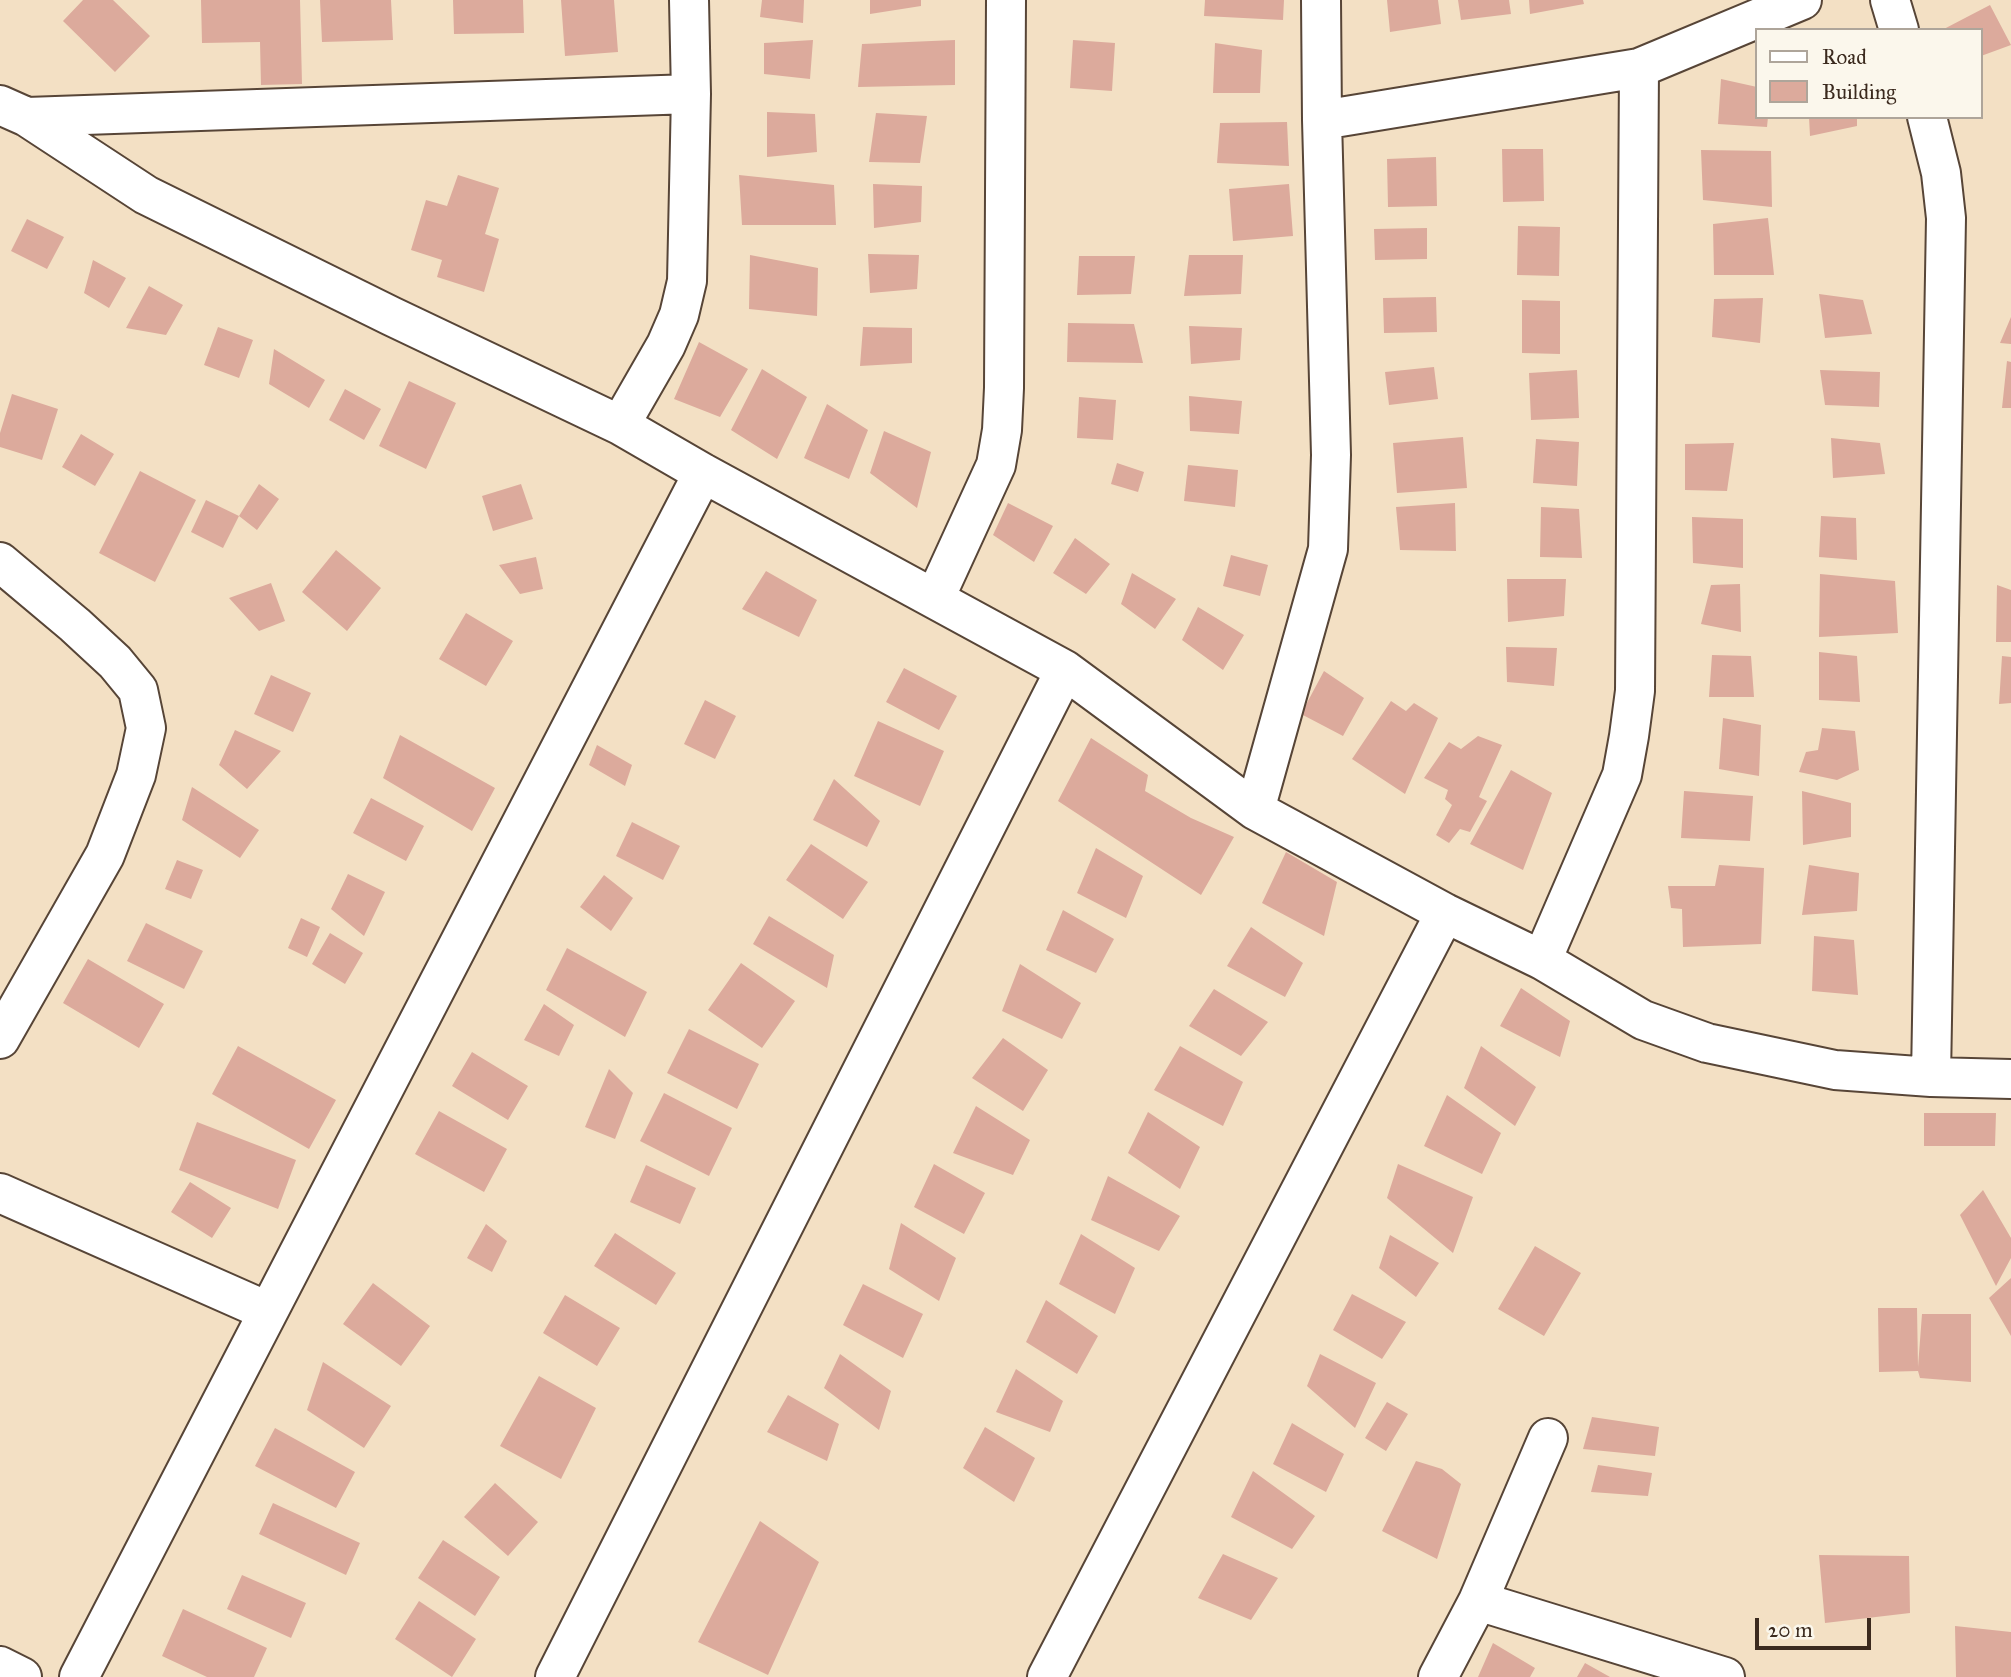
<!DOCTYPE html>
<style>
body{margin:0}
#map{position:relative;width:2011px;height:1677px;overflow:hidden;background:#f3e0c4;font-family:"IM FELL Great Primer",serif}
canvas{display:block}
.legend{position:absolute;left:1755px;top:28px;width:228px;height:91px;box-sizing:border-box;background:#fbf7ec;border:2px solid #aea59a;margin:0;padding:9px 12px;list-style:none;font-size:21px;color:#3b2a1e}
.legend li{display:flex;align-items:center;gap:14px;height:35px}
.legend b{width:35px;border:2px solid #aea59a}
.scale{position:absolute;left:1755px;top:1618px;width:116px;height:32px;box-sizing:border-box;border:4px solid #3b2a1e;border-top:0;padding-left:9px;font-size:21px;line-height:24px;white-space:nowrap;color:#3b2a1e;-webkit-text-stroke:5px #fbf7ec;paint-order:stroke}
</style>
<div id="map">
<canvas width="2011" height="1677"></canvas>
<ul class="legend">
<li><b style="height:9px;background:#fff"></b>Road</li>
<li><b style="height:19px;background:#dcaa9c"></b>Building</li>
</ul>
<div class="scale">20 m</div>
</div>
<script>
const ctx = document.querySelector('canvas').getContext('2d');
ctx.lineJoin = 'round';
function paint(path, color) { ctx.fillStyle = color; ctx.fill(path, 'evenodd'); }
function trace(path, color, width, dash) { ctx.strokeStyle = color; ctx.lineWidth = width; ctx.lineCap = dash ? 'butt' : 'round'; ctx.setLineDash(dash || []); ctx.stroke(path); }
const building = new Path2D(`
 M83,0H113L150,36L115,72L63,21Z
 M201,0H300L302,84L261,85L260,42L202,43Z
 M320,0H391L393,40L322,42Z
 M453,0H523L524,33L454,34Z
 M561,0H614L618,52L565,56Z
 M762,0H804L803,23L760,17Z
 M870,0H921V6L870,14Z
 M1205,0H1284L1283,20L1204,16Z
 M1387,0H1438L1441,24L1390,32Z
 M1458,0H1509L1511,14L1461,20Z
 M1529,0H1583L1584,4L1530,14Z
 M1990,5L2011,45L1981,56V30H1942Z
 M813,40L810,79L764,74V43Z
 M955,40V85L858,87L862,44Z
 M1073,40L1115,43L1112,91L1070,88Z
 M1215,43L1262,50L1260,93H1213Z
 M1721,79L1757,87V117H1768L1767,127L1718,124Z
 M767,112L815,114L817,152L767,157Z
 M876,113L927,116L920,163L869,162Z
 M1809,117H1857V126L1810,136Z
 M1287,122L1289,166L1217,163L1220,123Z
 M1502,149H1543L1544,201L1503,202Z
 M1701,150L1771,151L1772,207L1703,200Z
 M1436,157L1437,206L1388,207L1387,159Z
 M458,175L499,188L485,234L499,239L484,292L437,277L442,260L411,250L426,200L447,206Z
 M739,175L834,185L836,225H742Z
 M873,184L922,186L921,222L874,228Z
 M1289,184L1293,236L1233,241L1229,189Z
 M1768,218L1774,275H1714L1713,224Z
 M27,219L64,237L47,269L11,251Z
 M1518,226L1560,227L1559,276L1517,275Z
 M1427,228V259L1375,260L1374,229Z
 M868,254L919,255L917,289L870,293Z
 M750,255L818,268L817,316L749,309Z
 M1189,255H1243L1241,294L1184,296Z
 M1079,256H1135L1131,294L1077,295Z
 M93,260L126,278L109,308L84,293Z
 M149,286L183,305L166,335L126,328Z
 M1819,294L1863,300L1872,334L1825,338Z
 M1436,297L1437,332L1384,333L1383,298Z
 M1763,298L1760,343L1712,337L1714,299Z
 M1522,300L1560,301V354L1522,353Z
 M2011,317V344L2000,343Z
 M1068,323L1134,324L1143,363L1067,362Z
 M1189,326L1242,328L1240,360L1191,364Z
 M218,327L253,340L239,378L204,365Z
 M863,327L912,328V363L860,366Z
 M699,342L748,369L720,417L674,399Z
 M274,349L325,380L309,408L269,384Z
 M2007,361L2011,362V408H2002Z
 M1434,367L1438,399L1389,405L1385,372Z
 M762,369L807,397L777,459L731,430Z
 M1577,370L1579,418L1531,420L1529,373Z
 M1820,370L1880,372L1879,407L1825,405Z
 M409,381L456,403L426,469L379,446Z
 M345,389L381,409L364,440L329,420Z
 M12,394L58,409L42,460L0,447V433Z
 M1189,396L1242,401L1239,434L1190,431Z
 M1079,397L1116,400L1113,440L1077,438Z
 M827,404L868,430L849,479L804,458Z
 M884,431L931,452L917,508L870,473Z
 M81,434L114,454L95,486L62,467Z
 M1463,437L1467,488L1397,493L1393,443Z
 M1831,438L1880,443L1885,474L1833,478Z
 M1536,439L1579,442L1577,486L1533,483Z
 M1734,443L1727,491L1685,490V444Z
 M1117,463L1144,472L1138,492L1111,484Z
 M1188,465L1238,470L1235,507L1184,501Z
 M140,471L196,500L155,582L99,553Z
 M259,484L279,499L257,530L239,516Z
 M521,484L533,519L493,531L482,496Z
 M206,500L239,516L223,548L191,532Z
 M1008,503L1053,526L1034,562L993,535Z
 M1455,503L1456,551L1400,550L1396,507Z
 M1541,507L1579,509L1582,558L1540,557Z
 M1821,516L1856,518L1857,560L1819,557Z
 M1692,517L1743,519V568L1693,563Z
 M1075,538L1110,564L1086,594L1053,573Z
 M336,550L381,588L347,631L302,592Z
 M1231,555L1268,565L1260,596L1223,586Z
 M536,557L543,589L520,594L499,565Z
 M766,571L817,600L799,637L742,609Z
 M1132,573L1176,599L1155,629L1121,604Z
 M1820,574L1895,581L1898,633L1819,637Z
 M1507,579H1566L1564,616L1508,622Z
 M271,583L285,621L259,631L229,598Z
 M1740,584L1741,632L1701,624L1711,585Z
 M1997,585L2011,590V642H1996Z
 M1198,607L1244,635L1223,670L1182,640Z
 M466,613L513,641L486,686L439,659Z
 M1506,647L1557,648L1554,686L1507,682Z
 M1819,652L1857,656L1860,702L1819,700Z
 M1712,655L1751,656L1754,697H1709Z
 M2002,656L2011,657V703L1999,704Z
 M904,668L957,696L939,730L886,702Z
 M1324,671L1364,698L1343,736L1301,714Z
 M271,675L311,693L293,732L254,714Z
 M705,700L736,716L715,759L684,744Z
 M1391,701L1406,711L1414,703L1438,718L1405,794L1352,759Z
 M1723,718L1761,725L1759,776L1719,769Z
 M878,721L944,751L920,806L854,776Z
 M1822,728L1855,731L1859,770L1837,780L1799,772L1806,752L1818,750Z
 M235,730L281,751L247,789L219,765Z
 M400,735L495,788L472,831L383,778Z
 M1478,736L1502,745L1479,797L1487,801L1470,832L1460,829L1449,843L1436,835L1452,805L1445,799L1448,790L1424,778L1449,742L1461,749Z
 M1091,738L1148,775L1145,791L1191,818L1234,837L1201,895L1058,801Z
 M597,745L632,765L625,786L589,765Z
 M1511,770L1552,793L1523,870L1470,844Z
 M834,779L880,821L867,847L813,820Z
 M192,787L259,830L240,858L182,820Z
 M1684,791L1753,796L1750,841L1681,838Z
 M1802,791L1851,803V837L1803,845Z
 M371,798L424,826L406,861L353,833Z
 M632,822L680,846L663,880L616,856Z
 M811,844L868,882L843,919L786,880Z
 M1096,848L1143,876L1126,918L1077,893Z
 M1286,852L1337,882L1324,936L1262,903Z
 M177,860L203,870L191,899L165,889Z
 M1719,865L1764,868L1761,944L1683,947L1682,909L1671,908L1668,886H1715Z
 M1809,865L1859,873L1857,911L1802,915Z
 M348,874L385,892L364,936L331,909Z
 M604,875L633,898L611,931L580,907Z
 M1063,910L1114,939L1096,973L1046,950Z
 M769,916L834,955L827,988L753,944Z
 M301,918L320,927L307,957L288,948Z
 M146,923L203,951L184,989L127,961Z
 M1251,927L1303,963L1285,997L1227,966Z
 M330,933L363,953L345,984L312,964Z
 M1814,936L1854,940L1858,995L1812,991Z
 M567,948L647,992L625,1037L546,990Z
 M88,959L164,1004L139,1048L63,1003Z
 M741,963L795,1001L762,1048L708,1010Z
 M1020,964L1081,1003L1062,1039L1002,1011Z
 M1521,988L1570,1021L1560,1057L1500,1026Z
 M1214,989L1268,1022L1241,1056L1189,1026Z
 M544,1004L574,1025L559,1056L524,1040Z
 M689,1029L759,1064L737,1109L667,1073Z
 M1003,1038L1048,1070L1023,1111L972,1078Z
 M238,1046L336,1100L309,1149L212,1094Z
 M1180,1046L1243,1082L1223,1126L1154,1090Z
 M1481,1046L1536,1087L1515,1126L1464,1088Z
 M472,1052L528,1086L508,1120L452,1086Z
 M609,1069L633,1093L615,1139L585,1127Z
 M664,1093L732,1128L709,1176L640,1141Z
 M1447,1095L1501,1133L1482,1174L1424,1146Z
 M976,1106L1030,1140L1013,1175L953,1153Z
 M439,1111L507,1149L484,1192L415,1154Z
 M1148,1112L1200,1147L1180,1189L1128,1153Z
 M1924,1113H1996L1995,1146H1924Z
 M197,1122L296,1160L278,1209L179,1170Z
 M934,1164L985,1193L964,1234L914,1207Z
 M1398,1164L1473,1197L1453,1253L1387,1198Z
 M646,1165L696,1188L680,1224L630,1202Z
 M1108,1176L1180,1216L1159,1251L1091,1220Z
 M190,1182L231,1208L212,1238L171,1212Z
 M1983,1190L2011,1238V1258L1996,1286L1960,1215Z
 M901,1223L956,1258L939,1301L889,1269Z
 M486,1224L507,1241L492,1272L467,1258Z
 M615,1233L676,1273L656,1305L594,1266Z
 M1081,1234L1135,1268L1115,1314L1059,1284Z
 M1390,1235L1439,1263L1416,1297L1379,1268Z
 M1535,1246L1581,1273L1544,1336L1498,1309Z
 M2011,1278V1336L1989,1298Z
 M373,1283L430,1326L401,1366L343,1324Z
 M863,1284L923,1314L903,1358L843,1325Z
 M1352,1294L1406,1322L1382,1359L1333,1330Z
 M565,1295L620,1328L597,1366L543,1333Z
 M1046,1300L1098,1336L1077,1374L1026,1342Z
 M1878,1308H1917L1918,1367L1922,1314H1971V1382L1920,1378L1918,1371L1879,1372Z
 M840,1354L891,1391L879,1430L824,1388Z
 M1320,1354L1376,1383L1355,1428L1307,1386Z
 M323,1362L391,1406L364,1448L307,1410Z
 M1016,1369L1063,1401L1050,1432L996,1412Z
 M539,1376L596,1408L561,1479L500,1446Z
 M788,1395L839,1424L827,1461L767,1432Z
 M1387,1402L1408,1414L1386,1451L1365,1438Z
 M1592,1417L1659,1427L1655,1456L1583,1449Z
 M1292,1423L1344,1454L1326,1492L1273,1464Z
 M985,1427L1035,1458L1014,1502L963,1468Z
 M275,1428L355,1472L336,1508L255,1466Z
 M1416,1461L1442,1469L1461,1484L1437,1559L1382,1531Z
 M1598,1465L1652,1473L1648,1496L1591,1492Z
 M1253,1471L1315,1516L1292,1549L1231,1517Z
 M495,1483L538,1522L508,1556L464,1517Z
 M273,1503L360,1543L346,1575L259,1534Z
 M760,1521L819,1562L768,1675L698,1642Z
 M443,1540L500,1577L475,1616L418,1578Z
 M1223,1554L1278,1578L1251,1620L1198,1598Z
 M1819,1555L1909,1556L1910,1613L1825,1623Z
 M242,1575L306,1603L291,1638L227,1609Z
 M419,1601L476,1639L452,1677L395,1639Z
 M183,1609L267,1648L254,1677H207L162,1656Z
 M1955,1626L2011,1632V1677H1956Z
 M1493,1643L1535,1668L1530,1677H1478Z
 M1585,1663L1610,1677H1577Z`);
const minor = new Path2D(`
 M1890,0L1899,30
 M0,105L27,117L146,195L391,316L620,425L703,473L1065,670L1255,810L1445,913L1542,960L1643,1020L1707,1043L1835,1070L1931,1077L2011,1079
 M27,117L691,94
 M1927,117L1941,173L1946,218L1931,1077
 M1322,120L1639,68L1802,0
 M620,425L666,345L679,315L687,281L691,94L689,0
 M0,562L75,625L115,662L138,690L146,728L136,775L105,855L0,1039
 M935,598L996,465L1002,430L1004,388L1006,0
 M1255,810L1328,549L1331,455L1322,120L1321,0
 M1542,960L1622,775L1629,736L1635,691L1639,68
 M0,1193L267,1311
 M1478,1601L1725,1677
 M0,1666L22,1677
 M79,1677L703,473
 M555,1677L1065,670
 M1047,1677L1445,913
 M1438,1677L1478,1601L1548,1438`);
paint(building, '#dcaa9c');
trace(minor, '#574537', 42);
trace(minor, '#fff', 38);
</script>
